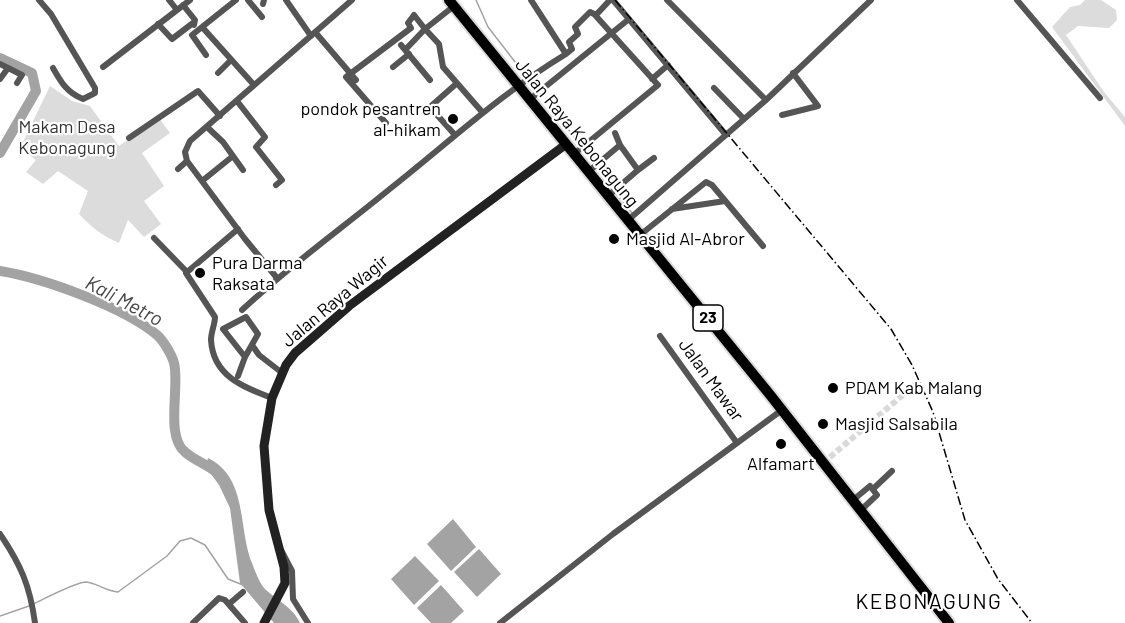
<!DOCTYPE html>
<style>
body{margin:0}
canvas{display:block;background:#fff}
</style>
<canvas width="1125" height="623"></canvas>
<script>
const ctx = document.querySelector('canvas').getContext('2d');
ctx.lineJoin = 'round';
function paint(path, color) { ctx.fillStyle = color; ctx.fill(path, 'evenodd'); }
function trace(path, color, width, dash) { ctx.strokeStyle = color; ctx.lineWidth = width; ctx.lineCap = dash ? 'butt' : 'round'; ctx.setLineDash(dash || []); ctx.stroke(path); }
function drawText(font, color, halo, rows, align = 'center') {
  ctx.font = font + ' Barlow,sans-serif'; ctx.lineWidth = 4.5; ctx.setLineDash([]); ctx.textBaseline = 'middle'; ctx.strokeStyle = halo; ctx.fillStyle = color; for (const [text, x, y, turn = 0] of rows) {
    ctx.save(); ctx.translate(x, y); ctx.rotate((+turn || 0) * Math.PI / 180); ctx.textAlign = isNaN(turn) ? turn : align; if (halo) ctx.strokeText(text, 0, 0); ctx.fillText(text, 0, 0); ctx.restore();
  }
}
const green = new Path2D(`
 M1085,0H1101L1116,10L1117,20L1109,28L1078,26L1066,35L1104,92L1125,117V126L1052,27L1070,7L1080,5Z
 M50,86L72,101L90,106L119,146L159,118L170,133L142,153L164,186L144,201L161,224L144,237L128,220L119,243C103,236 92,228 79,214L88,191L58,171L43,184L26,172L36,160L20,148Z`);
const water = new Path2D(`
 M208,458C248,478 238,527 252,563C255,571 259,582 264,588C276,600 293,607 300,623H274L240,583L230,508L219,485L206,467Z
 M453,519L476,547L451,571L427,544Z
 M479,549L501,574L477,597L454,572Z
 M415,556L439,581L414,605L391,579Z
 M441,585L464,611L451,623H431L417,608Z`);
const stream = new Path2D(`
 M476,0L488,27L526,76
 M549,104L581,146
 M584,150L594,163
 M597,166L614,189
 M616,193L632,213
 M33,604C44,599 76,582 86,582C97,583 106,591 118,592L167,556L180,541L191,538L205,545L228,579L243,585
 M0,616L29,606`);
const river = new Path2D(`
 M0,58L32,73L36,91L0,153
 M0,271C43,278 124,307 157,335C163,340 172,355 174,363C180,386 165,436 185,452C194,460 206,464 216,472`);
const minorTunnel = new Path2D(`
 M823,463L917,383`);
const minor = new Path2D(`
 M39,0L51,14L95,88V93L83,99C67,93 61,82 53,68
 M169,0L177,10
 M248,0L262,17
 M286,0L311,36
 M613,0L726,135
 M667,0L766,100
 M1017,0L1100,98
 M263,4L264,0
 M183,5L195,20L194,25
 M454,6L425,29L439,44L443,67L483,113
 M158,24L172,39L193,23
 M203,28L254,85
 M315,32L356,80
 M401,45L430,80
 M566,54L572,49L569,42L578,34L575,27L590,12L596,15L610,0
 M206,55L192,35L236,0
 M0,64L22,75L17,83
 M103,67L190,0
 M393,67L409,54
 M218,73L231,60
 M0,79L8,68
 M652,79L668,65
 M714,88L744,119
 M529,100L629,19
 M237,101L265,137L256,147L282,180L276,185
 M782,115L818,106L793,73
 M386,123L346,77L411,28L408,23L414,15L425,29L405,50
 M207,127L223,142L243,170
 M615,133L620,145
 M455,135L430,107L456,84
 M129,138L198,91L220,116
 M574,154L658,85L595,15
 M178,169L187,161
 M638,170L654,158
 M588,172L620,145L638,170L608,196
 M202,181L233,156
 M672,209L725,201
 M627,221L766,100L871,0
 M238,229L186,273L215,317C215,324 211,332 211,340C213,376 243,387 272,398
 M640,235L706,182L712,185L763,246
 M154,238L186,271
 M277,278L245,239L187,161L185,152L190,141L352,0
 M242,310C289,266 341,229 391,188C449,142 503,92 566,54L531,0
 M660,336L737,443
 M252,345L259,355L281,372
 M238,376L245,357L223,329L246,317L258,334L245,357
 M874,488L892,471
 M853,500L870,486L877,495L861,510
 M0,534C21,565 30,586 35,623
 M281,550L292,571L293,599L308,623
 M229,604L243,592
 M193,623L219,598L225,600L245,623
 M500,623L613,534L782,410`);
const secondary = new Path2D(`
 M264,623L285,583L284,567L269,510L264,446L272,398L286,365L295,353L349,306L565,145`);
const trunk = new Path2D(`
 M449,0L771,396L949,623`);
const rail = new Path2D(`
 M615,0L891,329L912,365L933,412L965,520L998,579L1032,623`);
const markers = [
 [453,119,6,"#000"],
 [614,239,6,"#000"],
 [200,273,6,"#000"],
 [833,388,6,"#000"],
 [823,424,6,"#000"],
 [781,444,6,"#000"]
];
const shields = [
 [708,318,30]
];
const shieldNames = [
 ["23",708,318]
];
const poiNames = [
 ["pondok pesantren",441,109,"right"],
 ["al-hikam",441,130,"right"],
 ["Masjid Al-Abror",626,239],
 ["Pura Darma",212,263],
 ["Raksata",212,284],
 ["PDAM Kab Malang",845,388],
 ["Masjid Salsabila",835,424],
 ["Alfamart",781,464,"center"]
];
const parkNames = [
 ["Makam Desa",67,127],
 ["Kebonagung",67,148]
];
const streetNames = [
 ["Jalan Raya Kebonagung",577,133,51],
 ["Jalan Raya Wagir",335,301,-40],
 ["Jalan Mawar",711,380,54]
];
const waterNames = [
 ["Kali Metro",124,301,28]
];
const quarterNames = [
 ["KEBONAGUNG",929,602]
];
paint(green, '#dcdcdc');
paint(water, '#a3a3a3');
trace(stream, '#a3a3a3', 1.5);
trace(river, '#a3a3a3', 10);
trace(minorTunnel, '#d9d9d9', 6, [6, 3]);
trace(trunk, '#dbdbdb', 14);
trace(minor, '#555', 6);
trace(secondary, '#222', 9);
trace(trunk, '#000', 10);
trace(rail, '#000', 1.5, [9, 3, 1.5, 3]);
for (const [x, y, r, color] of markers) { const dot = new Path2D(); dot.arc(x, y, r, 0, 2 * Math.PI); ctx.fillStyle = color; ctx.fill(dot); trace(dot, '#fff', 2); }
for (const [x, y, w] of shields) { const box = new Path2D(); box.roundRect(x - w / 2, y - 13, w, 26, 4.5); ctx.fillStyle = '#fff'; ctx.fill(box); trace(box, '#000', 1.5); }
drawText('bold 16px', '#000', null, shieldNames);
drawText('18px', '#000', '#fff', poiNames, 'left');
drawText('18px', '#333', '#fff', parkNames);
drawText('18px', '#000', '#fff', streetNames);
drawText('italic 20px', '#444', '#fff', waterNames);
ctx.letterSpacing = '1.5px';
drawText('21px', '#000', '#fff', quarterNames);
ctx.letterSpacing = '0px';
</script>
